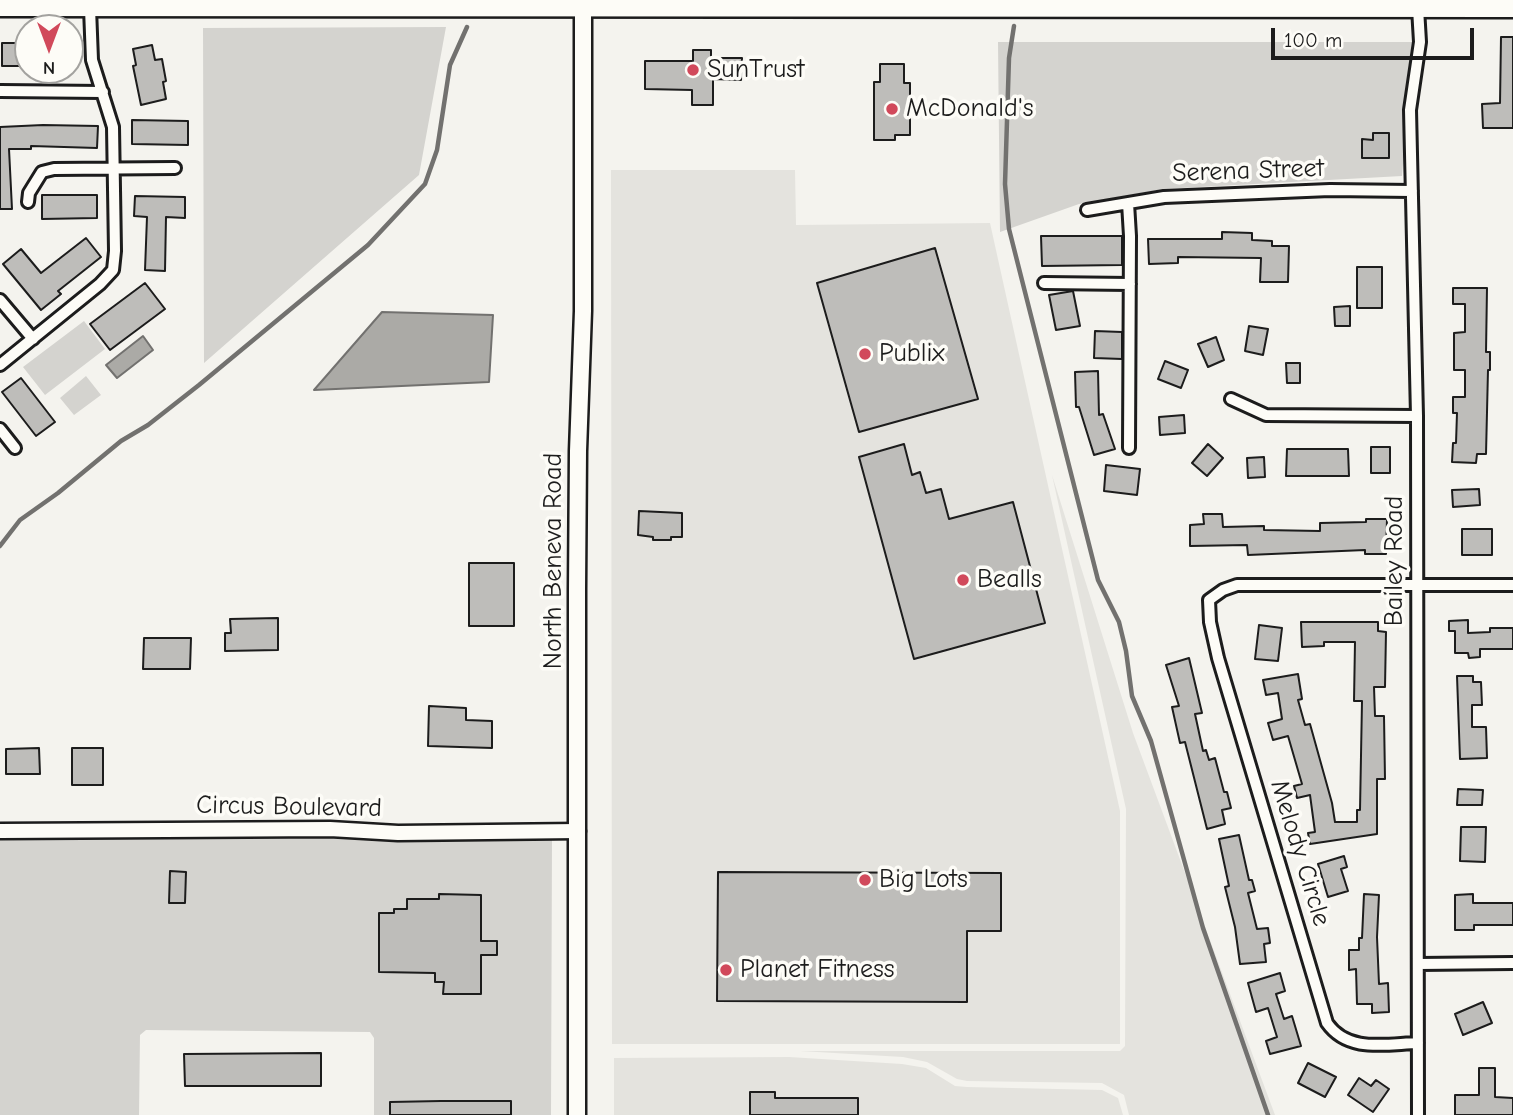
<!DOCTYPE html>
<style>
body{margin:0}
#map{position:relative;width:1513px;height:1115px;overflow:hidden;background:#f4f3ee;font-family:"Comic Neue",sans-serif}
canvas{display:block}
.north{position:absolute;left:14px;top:14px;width:70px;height:70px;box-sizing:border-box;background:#fdfcf7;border:2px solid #a3a29f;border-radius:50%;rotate:180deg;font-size:19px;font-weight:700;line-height:28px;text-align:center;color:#1c1c1c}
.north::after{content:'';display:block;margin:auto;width:24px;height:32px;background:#d1495b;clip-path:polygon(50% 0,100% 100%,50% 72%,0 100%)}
.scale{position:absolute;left:1271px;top:28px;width:203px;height:32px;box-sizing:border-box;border:4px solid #1c1c1c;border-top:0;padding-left:9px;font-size:21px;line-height:24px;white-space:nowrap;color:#1c1c1c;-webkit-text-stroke:5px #fdfcf7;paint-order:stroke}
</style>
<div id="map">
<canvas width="1513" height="1115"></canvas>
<div class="north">N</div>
<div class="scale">100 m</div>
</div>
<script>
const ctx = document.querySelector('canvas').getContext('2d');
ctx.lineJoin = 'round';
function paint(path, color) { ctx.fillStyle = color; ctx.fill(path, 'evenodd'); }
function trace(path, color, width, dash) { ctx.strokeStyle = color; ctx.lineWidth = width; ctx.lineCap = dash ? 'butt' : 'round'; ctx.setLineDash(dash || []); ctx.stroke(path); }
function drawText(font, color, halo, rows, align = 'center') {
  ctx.font = font + ' "Comic Neue",sans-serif'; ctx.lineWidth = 7; ctx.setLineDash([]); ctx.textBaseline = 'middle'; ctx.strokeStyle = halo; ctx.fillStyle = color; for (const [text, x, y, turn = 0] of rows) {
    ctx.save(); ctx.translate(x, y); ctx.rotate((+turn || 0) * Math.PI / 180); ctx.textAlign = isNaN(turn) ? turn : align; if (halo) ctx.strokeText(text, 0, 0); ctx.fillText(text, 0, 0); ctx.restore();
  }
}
const built = new Path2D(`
 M611,170H795L796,225L990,223L1120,811V1044H612Z
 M1052,475L1133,733L1275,1115H1129L1124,1095L1102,1083L967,1081L957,1079L927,1062L903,1057L800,1051H1120L1125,1046L1126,809Z
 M789,1057L902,1064L926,1068L955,1086L967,1087L1102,1090L1118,1098L1123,1115H614V1058Z`);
const green = new Path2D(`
 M446,27L419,175L204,363L203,28Z
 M998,42H1412L1403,109L1404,152L1402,176L1163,189L1079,204L1000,232Z
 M84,321L105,349L45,395L23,367Z
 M86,376L101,395L74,415L60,398Z
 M330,837L398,841L552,839L551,1115H374V1038L370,1032L146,1030L140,1035L139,1115H0V839Z`);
const water = new Path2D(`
 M382,312L493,315L489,382L314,390Z
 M143,336L153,350L117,378L106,365Z`);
const stream = new Path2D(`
 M1014,26L1009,58L1005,184L1009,229L1098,580L1119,622L1126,651L1132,696L1151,741L1203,928L1268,1115
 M0,546L20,520L58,493L121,441L148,425L199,385L368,245L425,184L437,150L450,65L467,27`);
const building = new Path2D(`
 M1501,37H1513V128H1483L1482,104L1500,103Z
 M2,43H28V66H2Z
 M152,45L155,60L162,59L166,81L163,82L166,99L141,105L133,66L136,65L133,49Z
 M693,50H711V58H742L741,80L713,79V105H692V90L645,89V61H693Z
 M880,64H904V83H910V135H895V140H874V82H880Z
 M132,120L188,121V145L132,144Z
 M43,125L98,126L97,148L31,146V149H9L12,209H0V127Z
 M1373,133H1389V158H1362V139L1373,140Z
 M42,195H97V218L42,219Z
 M135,196L185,197V218L166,217L165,271L145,270L147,217L134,216Z
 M1222,232L1252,233V240L1272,241V246H1289L1288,282H1260L1261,258L1178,257V263L1149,264L1148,239H1222Z
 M1041,236H1122V265L1042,266Z
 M86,238L101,257L58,291L61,294L41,310L3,264L21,249L41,273Z
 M935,248L978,399L859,432L817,283Z
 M1357,267H1382V308H1357Z
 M145,283L165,309L110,350L90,324Z
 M1453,288H1487L1486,352H1490V370H1488L1486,454H1477L1476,463L1452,462L1453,443H1456L1457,413H1453V397H1465V370H1454V333L1465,332V304H1453Z
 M1073,291L1080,326L1056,330L1049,295Z
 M1350,306V326H1335L1334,307Z
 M1249,326L1268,329L1263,355L1245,351Z
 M1095,331L1122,332V359L1094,358Z
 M1216,337L1224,360L1208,367L1198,344Z
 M1165,361L1188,370L1181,388L1158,379Z
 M1286,363H1300V383H1287Z
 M1098,371L1099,415L1103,414L1115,449L1094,455L1079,407H1076L1075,372Z
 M21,378L55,422L36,436L2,392Z
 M1184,415L1185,433L1160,435L1159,417Z
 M904,444L912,475L920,472L926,493L941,489L949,519L1013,502L1045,623L914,659L859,457Z
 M1208,444L1223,458L1207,476L1192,463Z
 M1371,447H1390V473H1371Z
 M1287,449H1348L1349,476H1286Z
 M1264,457L1265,477L1248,478L1247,458Z
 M1106,465L1140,469L1137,495L1104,491Z
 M1479,489L1480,505L1453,507L1452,490Z
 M639,511L682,513V537H671V540H653V537L638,535Z
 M1203,514H1222L1223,527L1264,526V530L1320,531V523L1366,522V519H1387L1386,554H1365V550L1248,555L1247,545L1190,546V525L1204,524Z
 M1462,529H1492V555H1462Z
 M469,563H514V626H469Z
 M278,618V650L225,651V633H231L230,619Z
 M1468,620V633L1490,632V628H1513V649H1480V657L1469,658L1468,653H1455V631H1449V621Z
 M1301,622H1378V631L1386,632L1385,687H1374L1375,716H1384L1385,779H1377V834L1310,844L1308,833L1315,832L1310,795L1297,798L1294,786L1302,784L1288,736L1273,740L1268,723L1282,719L1278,693L1266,695L1263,680L1298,674L1302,699L1298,700L1305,725L1310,724L1332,803L1335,822H1357V810H1360L1362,701H1354L1355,642H1324V646L1302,647Z
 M1259,625L1282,628L1278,661L1255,659Z
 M144,638H191L190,669H143Z
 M1189,658L1202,713L1195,714L1203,751L1206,750L1209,760L1215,758L1224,792H1227L1231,808L1222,810L1225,824L1207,829L1185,742L1180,743L1172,707L1179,706L1166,665Z
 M1457,676H1473V682H1481L1482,705H1472V727H1486L1487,758L1460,759Z
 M429,706L466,708V720L492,721V748L428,746Z
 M39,748L40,774H6V749Z
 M72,748H103V785H72Z
 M1458,789L1483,790L1482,805H1457Z
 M1461,827H1486L1485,862L1460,861Z
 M1239,835L1249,880H1252L1255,891L1248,893L1257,929L1268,928L1270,943L1264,944L1266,962L1240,964L1235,927L1225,887L1229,886L1219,839Z
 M1344,856L1347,867L1341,869L1348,891L1328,897L1318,864Z
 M170,871L186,872L185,903H169Z
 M718,872L1001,873V931H967V1002L717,1001Z
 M439,894L481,895V941H497V955H481V994H443L444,982H435V973L379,972V913H394V909H407V899H439Z
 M1364,894L1379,895L1377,937L1379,984L1388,983L1389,1012L1372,1013V1004H1357L1356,969L1349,970V950H1359V938H1362Z
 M1473,894V903H1513V925H1474V930H1455V895Z
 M1280,973L1285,991L1276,994L1284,1019L1292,1016L1301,1046L1270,1054L1266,1041L1277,1037L1268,1008L1256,1012L1248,983Z
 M1483,1002L1492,1023L1463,1035L1455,1014Z
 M321,1053V1086H185L184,1054Z
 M1308,1063L1336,1077L1325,1097L1298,1083Z
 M1479,1068H1495V1097L1513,1098V1115H1455V1095H1479Z
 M1359,1078L1371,1086L1376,1080L1389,1089L1373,1112L1348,1095Z
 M750,1092H775V1098H858V1115H750Z
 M441,1101H511V1115H390V1102Z`);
const minor = new Path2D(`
 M1418,8L1420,42L1410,110L1417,416L1418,1115
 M0,91L103,92
 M28,202L29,193L42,172L54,169L175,168
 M1128,203L1130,236L1129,448
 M1087,210L1164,197L1330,190L1412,191
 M1044,283L1130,284
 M0,300L33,339
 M0,365L100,284L113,270L115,251L113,127L92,60L90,8
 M1231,399L1266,415L1417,416
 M0,429L15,448
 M1419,964L1513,963
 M1418,1043C1385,1044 1348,1053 1327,1023L1218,658L1210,622L1209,600L1223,590L1237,585H1513`);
const tertiary = new Path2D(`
 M0,831L330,829L398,833L578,831`);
const secondary = new Path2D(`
 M577,1115V589L578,451L583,311V0`);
const primary = new Path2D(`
 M0,7L1513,8`);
const markers = [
 [693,70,7,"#d1495b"],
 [892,109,7,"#d1495b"],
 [865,354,7,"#d1495b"],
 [963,580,7,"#d1495b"],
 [865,880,7,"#d1495b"],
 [726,970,7,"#d1495b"]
];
const poiNames = [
 ["SunTrust",707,70],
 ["McDonald's",906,109],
 ["Publix",879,354],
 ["Bealls",977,580],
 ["Big Lots",879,880],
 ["Planet Fitness",740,970]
];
const streetNames = [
 ["Serena Street",1248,171,-2],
 ["North Beneva Road",554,561,-90],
 ["Bailey Road",1395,561,-90],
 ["Circus Boulevard",289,807,1],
 ["Melody Circle",1300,853,73]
];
paint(built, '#e4e3de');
paint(green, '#d4d3cf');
paint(water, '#abaaa6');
trace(water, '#72716f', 2);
trace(stream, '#72716f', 4.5);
paint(building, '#bebdba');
trace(building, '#1c1c1c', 2);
trace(minor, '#1c1c1c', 16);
trace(tertiary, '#1c1c1c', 19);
trace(secondary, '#1c1c1c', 21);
trace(primary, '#1c1c1c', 23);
trace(minor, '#fdfcf7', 10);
trace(tertiary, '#fdfcf7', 14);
trace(secondary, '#fdfcf7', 16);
trace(primary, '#fdfcf7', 18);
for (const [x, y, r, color] of markers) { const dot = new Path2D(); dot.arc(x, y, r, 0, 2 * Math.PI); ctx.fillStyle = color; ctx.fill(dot); trace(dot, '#fdfcf7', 2.5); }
drawText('26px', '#1c1c1c', '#fdfcf7', poiNames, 'left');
drawText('26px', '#1c1c1c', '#fdfcf7', streetNames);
</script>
